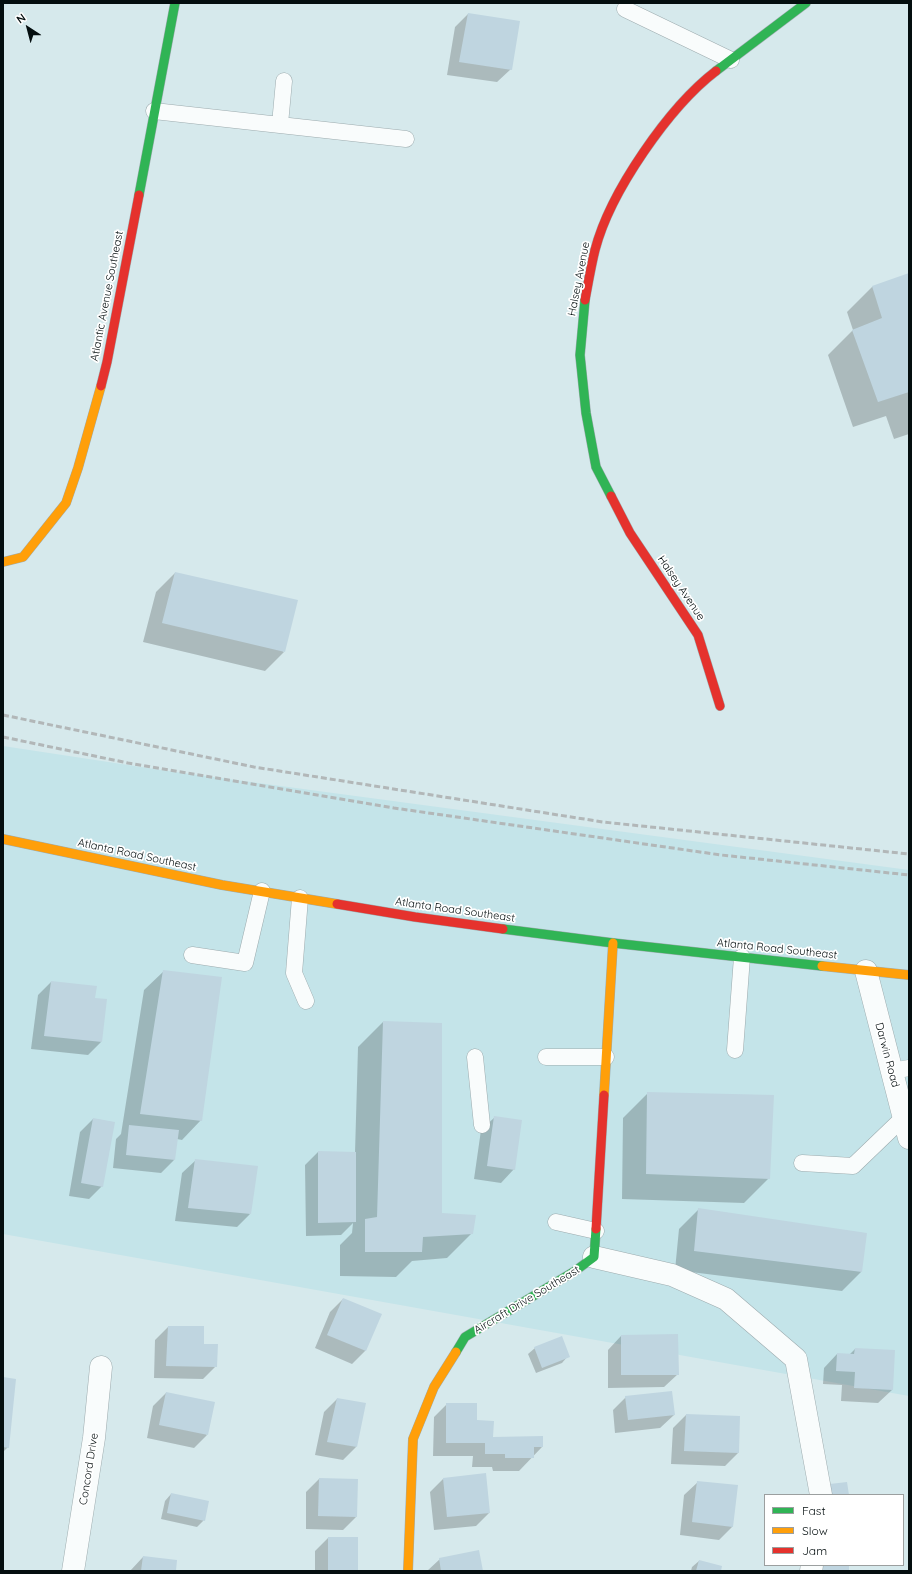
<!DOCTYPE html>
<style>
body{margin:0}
#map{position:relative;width:912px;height:1574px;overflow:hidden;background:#d6e9ec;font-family:Quicksand,sans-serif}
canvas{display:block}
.frame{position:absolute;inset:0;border:4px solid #040e0f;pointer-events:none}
.legend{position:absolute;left:764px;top:1494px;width:140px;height:72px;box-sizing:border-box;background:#fff;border:1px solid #9b9f9f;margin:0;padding:5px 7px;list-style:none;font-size:12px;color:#040e0f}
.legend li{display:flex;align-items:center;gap:8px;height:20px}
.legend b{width:20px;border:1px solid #9b9f9f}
.north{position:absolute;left:8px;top:8px;width:40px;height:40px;-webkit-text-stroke:3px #fff;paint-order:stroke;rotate:324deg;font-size:11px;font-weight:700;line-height:16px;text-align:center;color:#040e0f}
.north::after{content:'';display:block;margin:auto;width:14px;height:18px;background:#040e0f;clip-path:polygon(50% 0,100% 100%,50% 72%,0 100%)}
</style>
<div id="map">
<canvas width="912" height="1574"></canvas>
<div class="frame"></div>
<ul class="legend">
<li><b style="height:5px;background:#30b455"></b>Fast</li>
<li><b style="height:5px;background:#ff9f0a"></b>Slow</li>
<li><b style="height:5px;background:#e5322d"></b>Jam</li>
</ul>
<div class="north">N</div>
</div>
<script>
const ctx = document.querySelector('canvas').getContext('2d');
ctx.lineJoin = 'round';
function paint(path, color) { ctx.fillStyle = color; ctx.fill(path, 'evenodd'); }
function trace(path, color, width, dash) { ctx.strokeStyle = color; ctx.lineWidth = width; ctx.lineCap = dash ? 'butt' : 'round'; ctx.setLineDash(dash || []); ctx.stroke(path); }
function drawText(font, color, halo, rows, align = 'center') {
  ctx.font = font + ' Quicksand,sans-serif'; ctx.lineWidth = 3.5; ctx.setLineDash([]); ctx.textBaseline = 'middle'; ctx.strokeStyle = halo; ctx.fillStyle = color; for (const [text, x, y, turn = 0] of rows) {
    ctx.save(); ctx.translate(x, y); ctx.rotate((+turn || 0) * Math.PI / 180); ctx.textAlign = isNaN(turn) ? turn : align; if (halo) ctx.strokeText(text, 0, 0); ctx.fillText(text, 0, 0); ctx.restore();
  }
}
const built = new Path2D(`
 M3,746L161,770L909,870V1396L3,1234Z`);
const shadow = new Path2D(`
 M468,14L511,69L497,82L447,75L455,27Z
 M909,274V434L894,439L886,416L853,427L828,355L853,330L847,312L872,287Z
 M175,573L284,652L265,671L143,642L156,592Z
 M164,971L201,1120L182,1140L177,1139L174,1160L161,1173L113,1168L116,1139L121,1134L144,990Z
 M51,982L94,999L106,1000L101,1042L88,1055L31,1049L38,995Z
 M383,1022L441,1214L472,1233L447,1258L412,1261L396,1277L340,1276V1245L352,1233L353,1223L341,1235L306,1236L305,1165L318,1152L355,1153L358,1047Z
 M648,1093L769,1178L744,1203L622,1199L623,1118Z
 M495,1117L514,1169L501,1183L474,1179L481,1130Z
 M93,1119L102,1186L89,1199L69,1196L80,1132Z
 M196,1160L250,1214L237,1227L175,1221L182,1173Z
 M698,1210L866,1234L861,1272L842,1291L675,1270L679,1229Z
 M343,1299L366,1350L352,1364L315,1348L330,1312Z
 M168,1327L203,1345L216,1366L203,1379L154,1378L155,1340Z
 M621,1336L678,1374L664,1387L608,1388V1350Z
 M535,1348L568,1356L562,1363L536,1373L528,1354Z
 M855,1349L892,1390L878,1403L841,1401L842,1385L823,1384L824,1368L837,1354L849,1355Z
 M3,1378L8,1447L3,1452Z
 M166,1393L207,1435L194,1448L147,1438L153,1406Z
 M626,1397L674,1415L660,1428L615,1433L613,1410Z
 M337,1399L365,1404L356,1447L343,1460L315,1455L324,1412Z
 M447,1404L476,1421L492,1438L542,1447L519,1471H493L492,1467H472L473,1456H433L434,1417Z
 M686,1415L739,1417L738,1453L725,1466L671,1464L673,1428Z
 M319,1479L356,1517L343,1530L306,1529V1492Z
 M443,1479L489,1513L476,1526L434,1530L430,1492Z
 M698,1482L733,1526L719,1540L680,1535L684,1495Z
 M171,1494L204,1520L197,1527L161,1519L165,1501Z
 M328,1538H357V1571H315V1551Z
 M143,1557L175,1571H130Z
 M440,1559L482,1571H427Z
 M699,1561L720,1571H691L692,1567Z`);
const building = new Path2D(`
 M468,13L520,21L512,70L459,62Z
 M909,273V392L878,402L852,330L882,318L872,286Z
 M175,572L298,600L285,652L162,623Z
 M163,970L222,977L202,1121L140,1114Z
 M51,981L97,986L95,998L107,999L102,1042L44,1036Z
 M383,1021L442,1023V1213L476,1215L473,1234L423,1237L422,1252H365V1219L377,1217Z
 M647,1092L774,1095L770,1179L646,1174Z
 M494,1116L522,1120L515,1170L487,1166Z
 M93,1118L115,1122L103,1187L81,1183Z
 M129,1125L179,1130L175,1160L126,1155Z
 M318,1151L356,1152V1222L318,1223Z
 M195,1159L258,1166L251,1214L188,1208Z
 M698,1208L867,1233L862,1272L694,1251Z
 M343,1298L382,1314L366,1351L327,1335Z
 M168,1326H204V1344H218L217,1367L166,1366Z
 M678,1334L679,1375H621V1335Z
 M562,1336L570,1357L542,1368L534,1347Z
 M855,1348L895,1350L893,1390L854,1388L855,1372L836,1371L837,1353L854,1354Z
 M3,1377L16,1379L9,1448L3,1447Z
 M672,1391L675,1415L628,1420L625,1396Z
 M166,1392L215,1402L208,1435L159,1425Z
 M337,1398L366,1403L357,1447L327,1442Z
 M446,1403H477V1420L494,1421L493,1437L543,1436V1447H534V1458H505V1454H485V1443H446Z
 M686,1414L740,1416L739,1453L684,1451Z
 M486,1473L490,1513L447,1517L443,1478Z
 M319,1478L358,1479L357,1517L318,1516Z
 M697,1481L738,1485L733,1527L692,1522Z
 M847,1482L849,1495H822L821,1485Z
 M171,1493L209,1501L205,1521L167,1513Z
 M328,1537H358V1571H328Z
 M479,1550L483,1571H441L439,1558Z
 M143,1556L177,1560L176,1571H141Z
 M699,1560L722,1566L721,1571H696Z
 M822,1565H849V1571H822Z`);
const lane = new Path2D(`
 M625,9L731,60
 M154,111L406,139
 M280,124L284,81
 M300,898L294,973L306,1001
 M192,955L245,963L262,891
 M735,1050L742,957
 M475,1057L482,1125
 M546,1057H606
 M892,1071L909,1068
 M802,1163L853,1166L904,1117
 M556,1222L596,1231`);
const street = new Path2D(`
 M866,971L909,1138
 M594,1257L672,1275L726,1299L796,1359L821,1495
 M73,1571L94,1438L101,1367
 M811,1571L812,1565`);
const fast = new Path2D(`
 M716,71L806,3
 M139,195L175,3
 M585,300L580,355L586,413L596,467L611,496
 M503,929L613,943L822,966
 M456,1352L465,1337L575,1271L594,1257L596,1229`);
const slow = new Path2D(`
 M3,562L23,557L66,503L78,468L101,386
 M3,839L222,885L337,904
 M822,966L909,975
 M604,1095L613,943
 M408,1571L413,1439L434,1387L456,1352`);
const jam = new Path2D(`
 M585,300C588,284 591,266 595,250C610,192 669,107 716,71
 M101,386L107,362L139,195
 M611,496L630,533L698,635L720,706
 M337,904L415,917L503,929
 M596,1229L604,1095`);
const rail = new Path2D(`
 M3,715L254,767L603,822L909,854
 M3,737L128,763L394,808L721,855L909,875`);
const streetNames = [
 ["Halsey Avenue",579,279,-79],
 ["Atlantic Avenue Southeast",107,296,-79],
 ["Halsey Avenue",681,588,56],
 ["Atlanta Road Southeast",137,855,12],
 ["Atlanta Road Southeast",455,910,8],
 ["Atlanta Road Southeast",777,949,6],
 ["Darwin Road",887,1055,75],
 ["Aircraft Drive Southeast",527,1300,-31],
 ["Concord Drive",89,1469,-81]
];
paint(built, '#c4e4e9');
paint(shadow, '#0003');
paint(building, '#bfd5e0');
trace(lane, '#9dabae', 17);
trace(street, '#9dabae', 23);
trace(fast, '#9dabae', 10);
trace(slow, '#9dabae', 10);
trace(jam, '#9dabae', 10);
trace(lane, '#f9fcfc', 16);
trace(street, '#f9fcfc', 22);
trace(fast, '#30b455', 9);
trace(slow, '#ff9f0a', 9);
trace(jam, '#e5322d', 9);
trace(rail, '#b2b7b8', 3, [6, 3]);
drawText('11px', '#040e0f', '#fff', streetNames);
</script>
